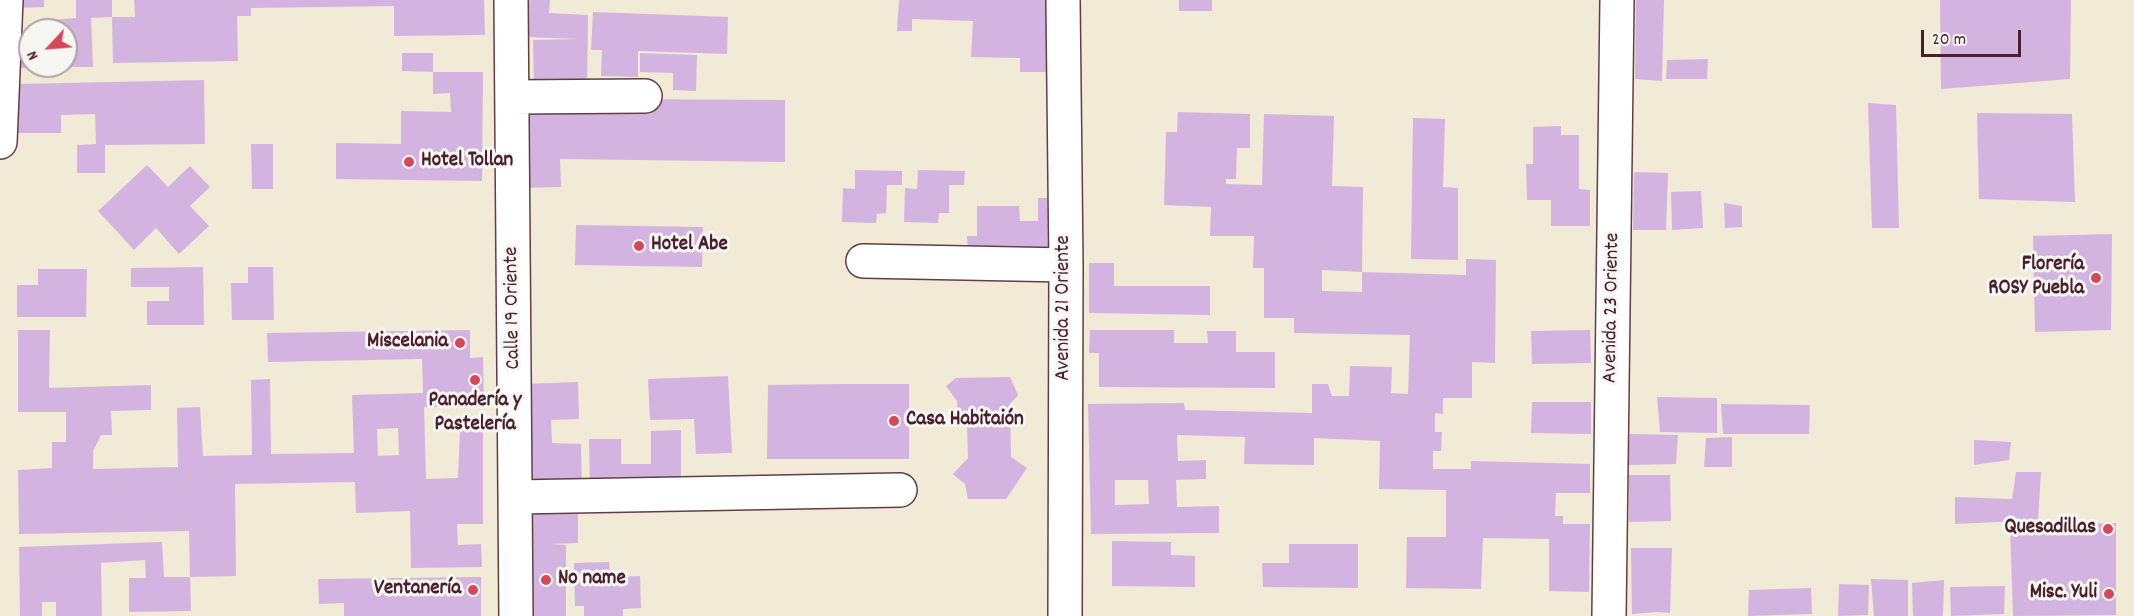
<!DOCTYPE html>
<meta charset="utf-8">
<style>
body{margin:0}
#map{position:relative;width:2134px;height:616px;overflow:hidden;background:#f0ead6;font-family:Dekko,sans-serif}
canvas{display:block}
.north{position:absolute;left:18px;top:18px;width:60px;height:60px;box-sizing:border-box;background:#f6f6f2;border:2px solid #b1a0a2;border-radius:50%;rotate:244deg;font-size:16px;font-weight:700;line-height:24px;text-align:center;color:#4a1f2b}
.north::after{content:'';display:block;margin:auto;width:21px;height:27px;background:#d1495b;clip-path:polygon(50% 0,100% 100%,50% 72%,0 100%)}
.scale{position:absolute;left:1921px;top:30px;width:100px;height:27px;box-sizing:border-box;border:3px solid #4a1f2b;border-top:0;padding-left:8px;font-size:18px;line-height:21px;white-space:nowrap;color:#4a1f2b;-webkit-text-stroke:4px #f6f6f2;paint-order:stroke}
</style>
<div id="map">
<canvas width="2134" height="616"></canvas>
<div class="north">N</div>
<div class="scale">20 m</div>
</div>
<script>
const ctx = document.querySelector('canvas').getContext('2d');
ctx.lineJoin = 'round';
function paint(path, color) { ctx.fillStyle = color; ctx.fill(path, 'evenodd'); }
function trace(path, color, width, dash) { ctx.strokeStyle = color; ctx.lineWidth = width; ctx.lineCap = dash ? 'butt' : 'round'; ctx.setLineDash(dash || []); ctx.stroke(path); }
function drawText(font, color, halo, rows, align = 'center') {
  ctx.font = font + ' Dekko,sans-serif'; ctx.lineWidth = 6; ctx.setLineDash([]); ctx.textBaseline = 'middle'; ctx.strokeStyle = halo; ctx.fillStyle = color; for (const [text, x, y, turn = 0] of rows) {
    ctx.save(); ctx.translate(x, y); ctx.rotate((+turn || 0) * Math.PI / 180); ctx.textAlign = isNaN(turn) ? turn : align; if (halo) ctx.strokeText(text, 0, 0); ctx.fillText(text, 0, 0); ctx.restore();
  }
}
const building = new Path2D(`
 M17,0H44V7L17,8Z
 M76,0H112V17L91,18L93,67H66V30H54L53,20L76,18Z
 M134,0H484L485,35L394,36V6L251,8V16H237L238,61L113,63L112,17H135Z
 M528,0H550L549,13L588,15L587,89L534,90L533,40L578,39L526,37Z
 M899,0H1047L1046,72H1020V58L971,57L973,21L912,19V31H897Z
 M1179,0H1212V11H1179Z
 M1636,0H1664L1662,81L1635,79Z
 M1940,0H2071L2070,79L1941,89Z
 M593,12L728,17L727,54L638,51V77L601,76L602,50H591Z
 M18,53H30V66H39V68H19Z
 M402,53H433V72H483L482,181L336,179V143L401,144V111L451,112L450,93L433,94V72L402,71Z
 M640,53L697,55L696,91L673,90V73L640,72Z
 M1708,59L1707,79H1666L1667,60Z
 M204,80L205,144L105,145V173H77V145L96,144L95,114L61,115V133H18V84Z
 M607,99L785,100V162L560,159L561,187L523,188L522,107Z
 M1868,103L1896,105L1899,228H1872Z
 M1178,112L1250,114V148H1237L1236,179H1226V184L1262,185L1264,114L1334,116L1332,186L1363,187L1362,272L1322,270V291L1362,292V272L1466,275V259L1496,260L1495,363L1472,362V398H1443V414L1435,413V432H1442L1441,451H1433V469H1471V461L1590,464V493H1556L1555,516H1563V524H1590L1589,592L1549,591V539L1483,538L1481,589L1406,588L1407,537H1446V490L1379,489L1380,441L1314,438V465L1244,464L1245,437L1177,435L1178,461L1206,460V479L1176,480L1177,507L1219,506V533L1091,534L1088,404L1184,403L1185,410L1312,413V384H1328L1332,396H1349L1350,366L1392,367L1391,393L1408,394L1410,335L1294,333V318H1264V268H1253L1254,236H1210L1211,207L1164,205L1166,132H1177ZM1115,480H1148L1149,504L1115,505Z
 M1977,113L2072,114L2075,202L1979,199Z
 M1413,118L1445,119L1443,187L1458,188V260L1411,259Z
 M1561,126V135H1579V189L1590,190V226H1551V200H1527L1526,164H1533V127Z
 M251,144H273V189H252Z
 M147,165L168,187L190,166L210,187L190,206L209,226L179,254L156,228L134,250L98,211Z
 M855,170L902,171V185H887L886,213L877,214L876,223L842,222L843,188L855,189Z
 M918,170L965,171L964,185H949V213H939L938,223L904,222L905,188L917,189Z
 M1634,172L1668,173L1666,230H1633Z
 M1701,191L1703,228L1672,230L1671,192Z
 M1038,198H1048V255L968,254L967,236H977V206H1019L1020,221H1038Z
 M1724,203L1742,206V227L1725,228Z
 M576,225L703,227L702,267L575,265Z
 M2112,234L2111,330L2035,332L2033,236Z
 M1089,263H1114V286H1210V315L1089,313Z
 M203,267L204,325H147V301H169V287H131V268Z
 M248,267H273L274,320H232L231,283H248Z
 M38,269H87L86,317H17V285H38Z
 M18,330H50L49,388L151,385V410L111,411L112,435H101L93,451V469L178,467L177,408L200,407L203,456L252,455L251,380L270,379L271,454L354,453L352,395L423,393L422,359L268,362L267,333L470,330V358L483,357L484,406L424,407L426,479L458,478L460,430H483V524H457L458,545L481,544L482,567L411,568L410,511L356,513L355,482L235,484L236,576L190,577L191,611L129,612V578H146L145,560L101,563L102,616H56V602H42V616H20L19,547L162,542L164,577H190L189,531L19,534L18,470L52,468V442H66V412H18ZM398,428L399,455L378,456L377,429Z
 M1090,330H1174V343H1208L1207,331H1236V352H1275V388L1099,387V353H1089Z
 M1590,330L1591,363L1532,364L1531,331Z
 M728,376L732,453L696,454L694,419L650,420L648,379Z
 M1010,377L1018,395L1010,404L1011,457L1027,468L1006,499H968L965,484L953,474L968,458L967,420L958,419L957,401L946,386L956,378Z
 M578,382L579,419L551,420L552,443L581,444L582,490L525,492L523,384Z
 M840,384H909V459H767L768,385Z
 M1657,397L1717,398V433L1660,432Z
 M1532,402H1591V434L1531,433Z
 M1721,404L1810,405L1809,434H1723Z
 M681,430V491H590L589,439H621V464H651V431Z
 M1630,434L1678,435L1676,464L1627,465Z
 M1732,437V467H1704L1706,438Z
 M1974,440L2011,442L2009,460L1974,465Z
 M2016,472H2041L2038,520L1955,524V497L2012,499Z
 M1629,475H1670L1671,521L1629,522Z
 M525,501H578V543L550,544L566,545V616H525Z
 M2116,523V615L2013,616L2010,526Z
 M1112,541L1171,542V555L1195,556V587L1112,586Z
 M1289,544H1358V588L1263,587L1262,563H1289Z
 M1631,548H1672L1670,613L1658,612L1632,614Z
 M609,562L610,577L640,576L641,608L623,609V616H584V606H575L574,563Z
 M481,577V616H344V603L319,604L318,579Z
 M1871,579L1908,580V616H1874Z
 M1944,580L1943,616H1913L1912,583Z
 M1839,584L1869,585L1868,615L1838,616Z
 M2005,586L2004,614L1951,616L1950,587Z
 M1811,588L1812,614L1748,616L1749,590Z`);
const minor = new Path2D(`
 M511,0L516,616
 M1063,0L1066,265L1065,616
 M512,97L645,96
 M0,142L6,0
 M863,261L1066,265
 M516,497L900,490
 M1609,616L1617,0`);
const markers = [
 [409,162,6,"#d1495b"],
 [639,246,6,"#d1495b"],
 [2096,278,6,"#d1495b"],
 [460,343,6,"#d1495b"],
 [475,380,6,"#d1495b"],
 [894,421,6,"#d1495b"],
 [2108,529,6,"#d1495b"],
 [546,580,6,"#d1495b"],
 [473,590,6,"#d1495b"],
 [2109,594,6,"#d1495b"]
];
const poiNames = [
 ["Hotel Tollan",421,162,"left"],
 ["Hotel Abe",651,246,"left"],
 ["Florería",2084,266],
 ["ROSY Puebla",2084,290],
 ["Miscelania",448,343],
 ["Panadería y",475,402,"center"],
 ["Pastelería",475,426,"center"],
 ["Casa Habitaión",906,421,"left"],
 ["Quesadillas",2096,529],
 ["No name",558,580,"left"],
 ["Ventanería",461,590],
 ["Misc. Yuli",2097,594]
];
const streetNames = [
 ["Calle 19 Oriente",514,308,-91],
 ["Avenida 21 Oriente",1065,308,-90],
 ["Avenida 23 Oriente",1613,308,-89]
];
paint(building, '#d3b4e0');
trace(minor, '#633d45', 36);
trace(minor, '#fff', 33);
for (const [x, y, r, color] of markers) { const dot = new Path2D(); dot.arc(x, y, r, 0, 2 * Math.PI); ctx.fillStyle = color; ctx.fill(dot); trace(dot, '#f6f6f2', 2); }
drawText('bold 21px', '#4a1f2b', '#f6f6f2', poiNames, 'right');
drawText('21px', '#4a1f2b', '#f6f6f2', streetNames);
</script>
